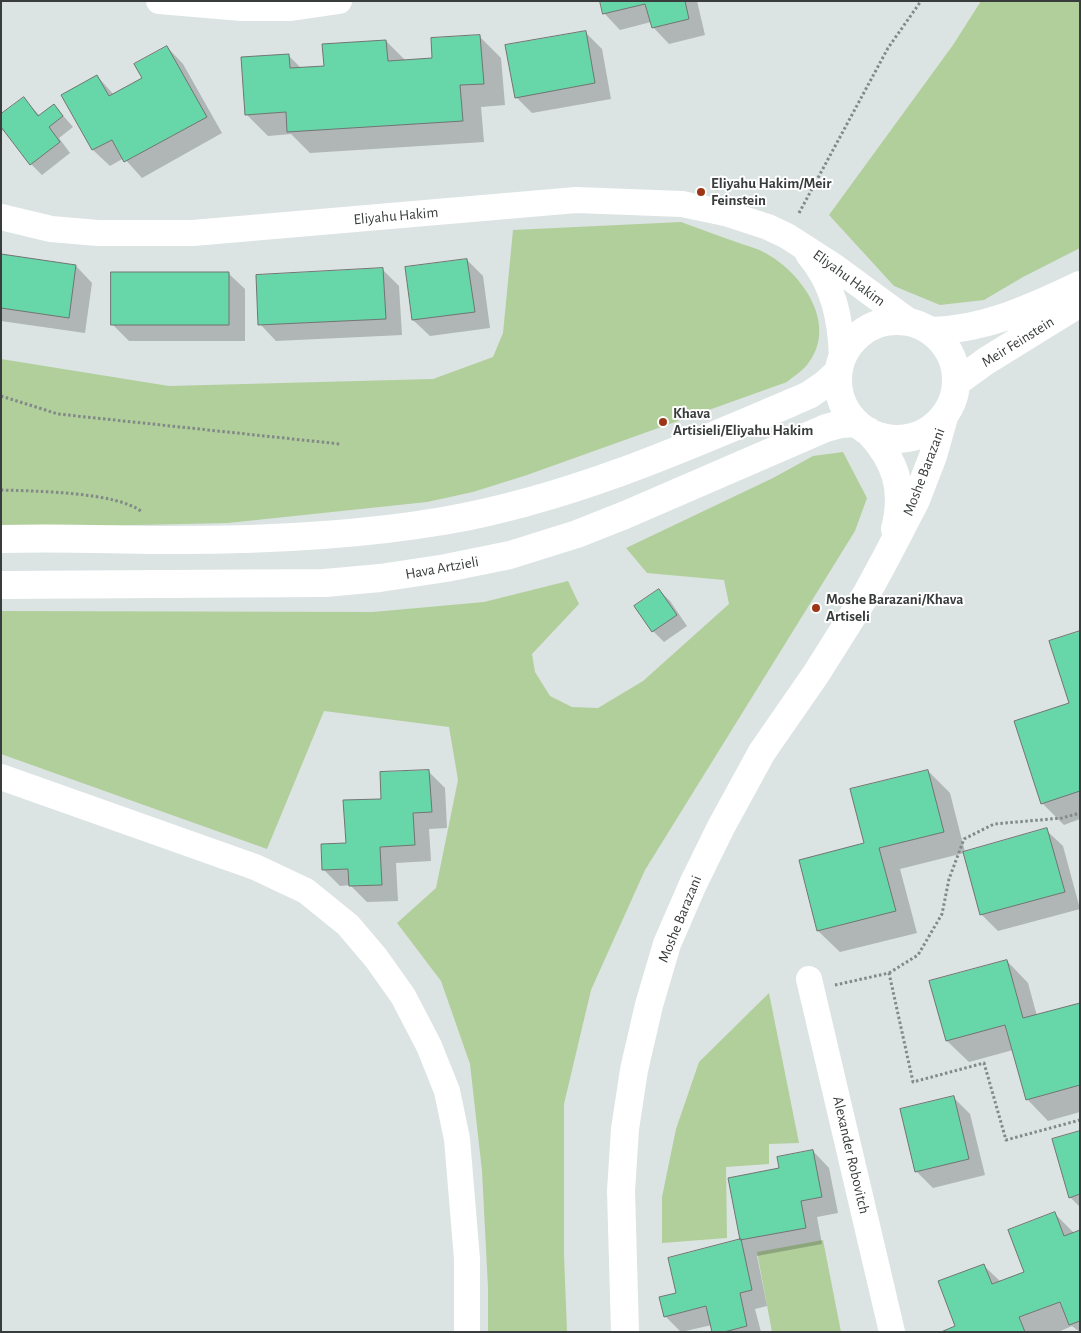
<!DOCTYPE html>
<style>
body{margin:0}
#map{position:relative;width:1081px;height:1333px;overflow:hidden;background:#dce3e3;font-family:"Alegreya Sans",sans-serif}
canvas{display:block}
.frame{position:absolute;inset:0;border:2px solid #393c3c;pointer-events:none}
</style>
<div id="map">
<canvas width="1081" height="1333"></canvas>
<div class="frame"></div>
</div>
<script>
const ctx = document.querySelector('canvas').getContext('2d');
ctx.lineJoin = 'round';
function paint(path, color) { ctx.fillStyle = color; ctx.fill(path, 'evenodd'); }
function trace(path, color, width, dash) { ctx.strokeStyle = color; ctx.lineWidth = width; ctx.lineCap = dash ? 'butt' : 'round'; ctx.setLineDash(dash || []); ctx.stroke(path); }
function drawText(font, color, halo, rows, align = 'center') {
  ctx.font = font + ' "Alegreya Sans",sans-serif'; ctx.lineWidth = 4; ctx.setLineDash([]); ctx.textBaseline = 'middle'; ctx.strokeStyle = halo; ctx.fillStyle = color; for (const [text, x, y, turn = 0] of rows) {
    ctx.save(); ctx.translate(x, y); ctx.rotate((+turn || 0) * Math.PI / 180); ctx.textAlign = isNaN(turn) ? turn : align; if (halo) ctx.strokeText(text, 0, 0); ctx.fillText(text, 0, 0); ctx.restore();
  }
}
const green = new Path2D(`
 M981,1H1080V248L1023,277L984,300L940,305L894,286L829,215L953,45Z
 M681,222C700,229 719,236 739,243C748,246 759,249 767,254C803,274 839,326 807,365C802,371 793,377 787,382L527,475L473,492L427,502L228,523L1,528V359L169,386L433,379L493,357L503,333L513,230Z
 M843,452L867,498L855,531L645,870L591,990L564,1104V1255L567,1332H488V1288L482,1171L470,1064L441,981L397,923L436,888L458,780L449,727L324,711L267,849L1,754V611L373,612L484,602L568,581L579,604L532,654L535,672L550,696L572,707L598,708L643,681L729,604L724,580L647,573L626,548L773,478L813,456Z
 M769,993L799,1143L769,1144V1164L726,1167L727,1238L662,1243V1197L676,1129L699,1062Z
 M823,1240L841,1332H772L757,1252Z`);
const shadow = new Path2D(`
 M601,1H697L705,35L669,44L653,27L651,22L620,30L604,13Z
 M585,32L602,49L611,99L532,113L516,97Z
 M480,37L501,58L505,105L481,107L484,142L310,153L291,134L268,136L246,114L288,55L302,69L325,67L386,41L406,61L433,59Z
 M167,47L183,64L222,133L142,178L124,158L110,166L93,150L63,95L97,76L114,95L144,78Z
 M24,99L40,116L54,105L73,127L59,138L70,153L42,175L31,164L4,129L1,132V116Z
 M1,255L76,266L92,283L85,333L1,321Z
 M467,260L483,276L490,328L430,336L413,320L406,268Z
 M383,270L399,286L402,335L276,341L260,324Z
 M228,273L245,289V341H129L112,324Z
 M659,590L670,601L687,626L664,642L653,631L636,606Z
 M1080,632V819L1064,825L1042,803L1071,704Z
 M928,771L950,793L965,852L1046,830L1063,846L1080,909L998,931L982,915L964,853L900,869L917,933L840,952L818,931L866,844Z
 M429,772L445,788L447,828L429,829L431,861L396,863L398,901L367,902L350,885L340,886L323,869L347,844L382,800Z
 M1007,961L1028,983L1037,1016L1080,1004V1112L1048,1121L1027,1099L1013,1050L969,1062L947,1041Z
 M953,1097L970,1114L985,1175L933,1188L916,1171Z
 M1080,1132V1207L1070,1197Z
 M813,1151L829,1168L838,1213L817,1217L822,1244L757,1256L767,1306L755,1309L761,1332H714L712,1325L681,1332L665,1316L678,1294L669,1259L742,1240L730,1179L781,1169Z
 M1055,1214L1074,1233L1080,1231V1332L1072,1326L1058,1332H943L957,1327L983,1265L1001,1282L1025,1273Z`);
const building = new Path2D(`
 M600,1H685L689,19L652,28L645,4L603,14Z
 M586,31L595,83L515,98L505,45Z
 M480,35L484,84L460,85L463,121L287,132L286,112L245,115L241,57L289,54L290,68L324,66L322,44L386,40L388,61L432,58L431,38Z
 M167,46L207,117L124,162L112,140L92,150L61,95L97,75L109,96L142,78L134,64Z
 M24,97L38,116L54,104L63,116L49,127L60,142L30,165L1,127V114Z
 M1,254L76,265L69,318L1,308Z
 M467,259L475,312L412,320L405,267Z
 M383,268L386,319L258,325L256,275Z
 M111,272H229V325H111Z
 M659,589L677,615L652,632L634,606Z
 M1080,631V791L1041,804L1014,721L1069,703L1049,641Z
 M429,770L432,812L413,813L415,845L380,847L382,885L349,886L348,869L322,870L321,844L346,843L343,800L381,799L380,772Z
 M928,770L944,832L879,848L896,911L817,931L799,860L864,843L850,789Z
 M1047,828L1065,892L980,915L963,852Z
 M1007,960L1023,1018L1080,1003V1085L1026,1100L1005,1025L946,1041L929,981Z
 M954,1096L969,1159L915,1172L900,1109Z
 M1080,1131V1194L1069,1198L1052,1139Z
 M813,1150L822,1197L801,1201L806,1228L740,1240L728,1178L779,1168L777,1157Z
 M1055,1212L1064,1236L1080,1230V1321L1069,1325L1060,1302L1019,1317L1025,1332H941L955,1326L938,1281L984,1264L992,1284L1024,1272L1008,1230Z
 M741,1239L752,1290L740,1293L747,1326L724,1332H712L706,1306L664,1317L659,1297L676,1293L668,1258Z`);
const path = new Path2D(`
 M799,213L888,48L921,1
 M1,396L58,414L340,444
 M1,490C34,491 118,492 142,512
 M889,973L918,955L942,914L949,879L964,839L994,824L1062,818L1080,813
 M835,985L889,973L913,1082L984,1063L1006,1140L1080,1120`);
const minor = new Path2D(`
 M159,1L242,8H291L339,1
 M1,217L51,229L98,233H193L576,200L682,204L725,213L768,227L787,236L835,267L910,322
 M808,254C834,284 841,320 842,359
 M1,777L255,867L306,891L348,925L376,958L403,996L429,1046L447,1091L457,1139L467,1259V1332
 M809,979L892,1332`);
const tertiary = new Path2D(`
 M838 380a59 59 0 1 1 118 0a59 59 0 1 1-118 0Z
 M932,331C986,329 1032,308 1080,285
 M957,382L986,361L1080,303
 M868,431C896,461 905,489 895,529
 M1,539C60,537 118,540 177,540C265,540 355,536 443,521C571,499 690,446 809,395L825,384L838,372
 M1,585L325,583L380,578L446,568L510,555L577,534L625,515L826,428L841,424L857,423
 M625,1332L621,1191L625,1129L634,1070L649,1005L667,944L693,884L721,827L762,752L816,674L867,593L888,554L916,500L933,456L944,417`);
const markers = [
 [701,192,5,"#9d3517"],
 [663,422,5,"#9d3517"],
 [816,608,5,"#9d3517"]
];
const poiNames = [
 ["Eliyahu Hakim/Meir",711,183],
 ["Feinstein",711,200],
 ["Khava",673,413],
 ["Artisieli/Eliyahu Hakim",673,430],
 ["Moshe Barazani/Khava",826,599],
 ["Artiseli",826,616]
];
const streetNames = [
 ["Eliyahu Hakim",396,216,-5],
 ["Eliyahu Hakim",849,278,36],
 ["Meir Feinstein",1018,342,-32],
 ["Moshe Barazani",924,472,-69],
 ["Hava Artzieli",442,568,-10],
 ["Moshe Barazani",680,919,-68],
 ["Alexander Robovitch",851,1155,77]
];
paint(green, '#b1cf9b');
paint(shadow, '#0003');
paint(building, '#67d6a8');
trace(building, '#707572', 1);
trace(path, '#838888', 3, [2.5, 2.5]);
trace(minor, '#fff', 26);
trace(tertiary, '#fff', 28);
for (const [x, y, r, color] of markers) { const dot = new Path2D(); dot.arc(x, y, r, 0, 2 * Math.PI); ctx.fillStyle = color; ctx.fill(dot); trace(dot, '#fff', 2); }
drawText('bold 15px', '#393c3c', '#fff', poiNames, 'left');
drawText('15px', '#393c3c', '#fff', streetNames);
</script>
